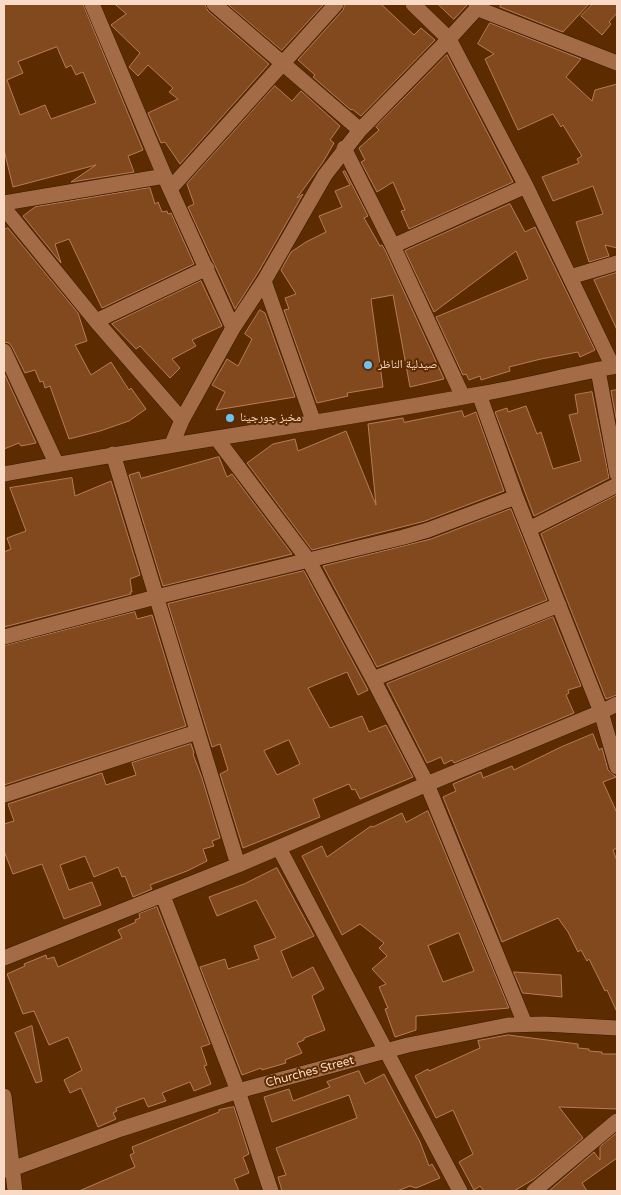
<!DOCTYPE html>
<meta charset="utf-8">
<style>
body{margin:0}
#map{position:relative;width:621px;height:1195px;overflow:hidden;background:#5c2b00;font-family:"Varela Round",sans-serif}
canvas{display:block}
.frame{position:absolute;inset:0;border:5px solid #f9dac6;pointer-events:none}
</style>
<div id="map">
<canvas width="621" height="1195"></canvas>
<div class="frame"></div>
</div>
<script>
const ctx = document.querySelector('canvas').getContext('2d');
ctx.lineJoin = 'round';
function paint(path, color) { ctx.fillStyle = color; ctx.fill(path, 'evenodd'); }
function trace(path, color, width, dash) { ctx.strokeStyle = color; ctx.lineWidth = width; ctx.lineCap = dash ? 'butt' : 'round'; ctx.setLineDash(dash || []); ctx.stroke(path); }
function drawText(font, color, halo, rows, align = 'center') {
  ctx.font = font + ' "Varela Round","Noto Naskh Arabic",sans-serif'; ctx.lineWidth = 4; ctx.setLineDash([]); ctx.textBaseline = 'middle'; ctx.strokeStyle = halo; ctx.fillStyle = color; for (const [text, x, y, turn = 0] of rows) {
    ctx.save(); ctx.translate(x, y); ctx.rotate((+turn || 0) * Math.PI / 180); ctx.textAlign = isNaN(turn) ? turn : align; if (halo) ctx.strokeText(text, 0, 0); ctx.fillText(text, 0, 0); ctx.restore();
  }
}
const building = new Path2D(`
 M4,4H83L143,150L128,156L134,172L71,182L96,165L13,187L4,150ZM57,47L66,68L71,65L76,75L83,72L96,103L51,119L45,105L20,115L7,80L23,73L18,62Z
 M115,4H205L208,11L269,64L180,164L165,142L161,143L148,113L178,99L169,92L173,88L148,65L138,76L129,67L140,53L111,25L126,14Z
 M228,4H324L282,50Z
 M345,4H381L414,35L421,28L435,40L361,116L352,109L351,110L313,77L315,75L298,60L343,10Z
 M438,4H468L454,19Z
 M502,4H589L563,32L500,7Z
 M593,4H617V13L609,22L611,24L602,35L581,16Z
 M490,23L581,59L566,77L592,101L595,90L617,84V248L605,245L609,256L589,262L576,222L603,214L593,186L553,201L542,177L579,163L577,159L582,156L563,125L561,127L553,114L518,130L485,59L494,54L478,44Z
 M447,55L513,182L409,229L401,211L405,210L393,182L377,192L361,162L365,160L359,148L379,130L376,127Z
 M275,86L292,101L301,91L340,126L330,140L334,143L323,162L297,198L303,194L259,271L235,309L188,207L194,204L187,184Z
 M345,171L368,216L364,218L380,246L382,245L385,250L444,379L410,387L393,295L371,299L383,387L347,393L348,396L317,403L284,310L289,309L285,298L296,294L281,270L291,252L306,242L326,232L319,216L342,207L335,191L350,185L343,172Z
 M150,188L155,204L158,202L162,212L167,211L168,214L171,213L194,264L102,308L69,239L55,244L61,263L23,216L35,207Z
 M510,204L525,232L535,227L595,350L580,357L578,352L541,359L509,367L510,371L481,380L480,376L469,380L466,374L463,375L436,317L528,279L516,251L434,312L405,251Z
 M8,228L78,313L87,341L75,345L91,375L111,362L129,390L131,388L146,409L129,421L100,431L69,439L50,386L45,388L43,381L40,382L35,370L25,373L12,347L9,343L4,342V230Z
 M616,273L617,275V330L594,280Z
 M201,281L222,326L192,340L196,346L172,359L180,368L170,378L140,346L136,349L112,324Z
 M260,310L265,313L295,397L216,410L225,392L212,385L227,359L238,366L252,339L245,334Z
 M4,373L26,421L36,443L21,446L19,443L4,449Z
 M617,390V423L611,391Z
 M592,392L609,478L534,516L495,412L507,408L508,412L526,406L537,434L541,432L553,469L581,461L569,415L578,413L575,395Z
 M462,411L464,417L476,412L504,491L425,521L312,550L247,463L273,444L295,439L298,451L346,431L376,505L368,424L403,418L404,422Z
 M219,457L227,477L232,474L292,554L163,586L129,475L139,472L141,478Z
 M72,478L75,496L111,481L140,575L130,579L132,592H130L131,594L4,627V552L11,549L7,538L26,531L10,488Z
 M617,495V695L606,699L541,534Z
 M511,509L547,600L377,667L323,566L431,539Z
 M304,571L368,690L358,695L347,672L308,688L330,728L362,716L369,732L386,725L413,777L360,799L355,789L352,790L349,784L313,799L320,817L243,848L220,774L228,770L220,744L212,747L168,604ZM289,740L300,764L277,775L264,751Z
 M135,612L137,619L152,615L186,726L4,785V646Z
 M553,617L581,686L568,690L569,693L566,695L574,713L454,763L452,760L444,764L441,757L427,763L387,684Z
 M593,734L599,750L602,748L608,770L616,777L603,782L617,813V848L613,850L617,861V1012L607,990L605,991L589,959L587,961L581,950L578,952L568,932L558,918L502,942L443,797L456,791L453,784L481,772L483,778L512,766L514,770L561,747Z
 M191,744L194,753L193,754L202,778L220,838L212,841L214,846L203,849L207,861L187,871L150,885L152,889L133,897L125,876L122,877L118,867L94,877L85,856L60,865L69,890L92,882L101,905L64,919L42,864L13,874L4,851V824L14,821L8,804L102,773L106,785L136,775L132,763Z
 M428,811L509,1008L416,1016V1030L395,1037L385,1009L388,1008L379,987L386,984L372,969L387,956L379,948L384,943L360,924L342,935L302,856L322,846L327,857L371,826L373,827L402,813L406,822ZM459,933L474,971L443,982L428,946Z
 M277,868L314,936L281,951L292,978L313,967L324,989L312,996L325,1030L304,1038V1040L297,1043L302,1053L285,1060L286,1063L262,1070L261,1068L242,1075L200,967L225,959L228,969L259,959L254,946L276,938L256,900L217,916L209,897L244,884Z
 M157,907L210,1044L201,1047L207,1065L204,1066L211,1084L194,1091L190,1082L162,1093L166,1101L148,1107L144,1098L116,1108L117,1111L113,1113L116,1119L98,1127L81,1088L70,1093L64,1080L82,1070L68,1037L49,1045L34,1011L23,1014L7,974L25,966L24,964L46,955L47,959L54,957L58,967L122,938L118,930L136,922L135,920L140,918L139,914Z
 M514,972L561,975L562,997L523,993Z
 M32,1026L42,1081L36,1083L15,1033Z
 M508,1035L578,1044V1048L589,1049V1051L602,1052V1054H617V1109L559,1107L583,1138L534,1179L514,1191H484L480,1186L474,1190L459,1162L473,1154L453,1110L436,1118L415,1076L428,1069L429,1071L480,1048L478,1041Z
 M359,1071L365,1084L384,1074L420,1142L429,1166L432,1164L440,1178L416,1188L410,1186L397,1191H282L278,1177L286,1175L276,1148L357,1118L349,1095L272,1122L264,1097L289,1089L293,1101L330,1087L327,1082Z
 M234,1107L249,1154L243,1157L249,1173L234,1179L239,1191H79L135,1167L130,1155L134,1153L132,1147L219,1112V1110Z
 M617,1133V1158L582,1183L587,1191H549L594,1152L600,1160V1147Z`);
const minor = new Path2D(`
 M92,4L170,189L233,328
 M214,4L360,130
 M413,4L449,39L526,186L613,367
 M476,8L617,63
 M344,148L393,246L463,397
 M170,189L336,4
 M4,203L165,176
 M4,208L96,321L182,420
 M393,246L526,186
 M570,277L617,263
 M264,281L314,423
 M96,321L207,268
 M4,351L57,465
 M598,370L617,474
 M479,394L516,497L601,712L617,767
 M217,439L309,561L373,679L427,784L525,1024
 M172,444L182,420L233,328L264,281L325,175L360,130L449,39L481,4
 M113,454L238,865
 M4,474C162,445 322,423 480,394C526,386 571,374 617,366
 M529,529L617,485
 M4,637L156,597L404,537L428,530L516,497
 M373,679L559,605
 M4,795L197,732
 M279,848L460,1191
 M163,896L238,1091L271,1191
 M4,958L238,865L427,784L601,712L617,704
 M4,1096L15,1191
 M4,1170L12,1169L121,1129L238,1091L408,1045L508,1025L544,1024L617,1028
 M534,1191L617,1121`);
const markers = [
 [368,365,5,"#6cc3f2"],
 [230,418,5,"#6cc3f2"]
];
const poiNames = [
 ["صيدلية الناظر",378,365],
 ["مخبز جورجينا",240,418]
];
const streetNames = [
 ["Churches Street",310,1072,-15]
];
paint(building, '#83491e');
trace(building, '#b57d57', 1);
trace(minor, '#341906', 16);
trace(minor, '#a36c47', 15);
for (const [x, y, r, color] of markers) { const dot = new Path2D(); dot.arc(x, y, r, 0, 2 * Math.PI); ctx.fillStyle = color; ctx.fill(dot); trace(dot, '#5c2b00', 2); }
drawText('12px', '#f9dac6', '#5c2b00', poiNames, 'left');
drawText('12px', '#f9dac6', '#5c2b00', streetNames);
</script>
